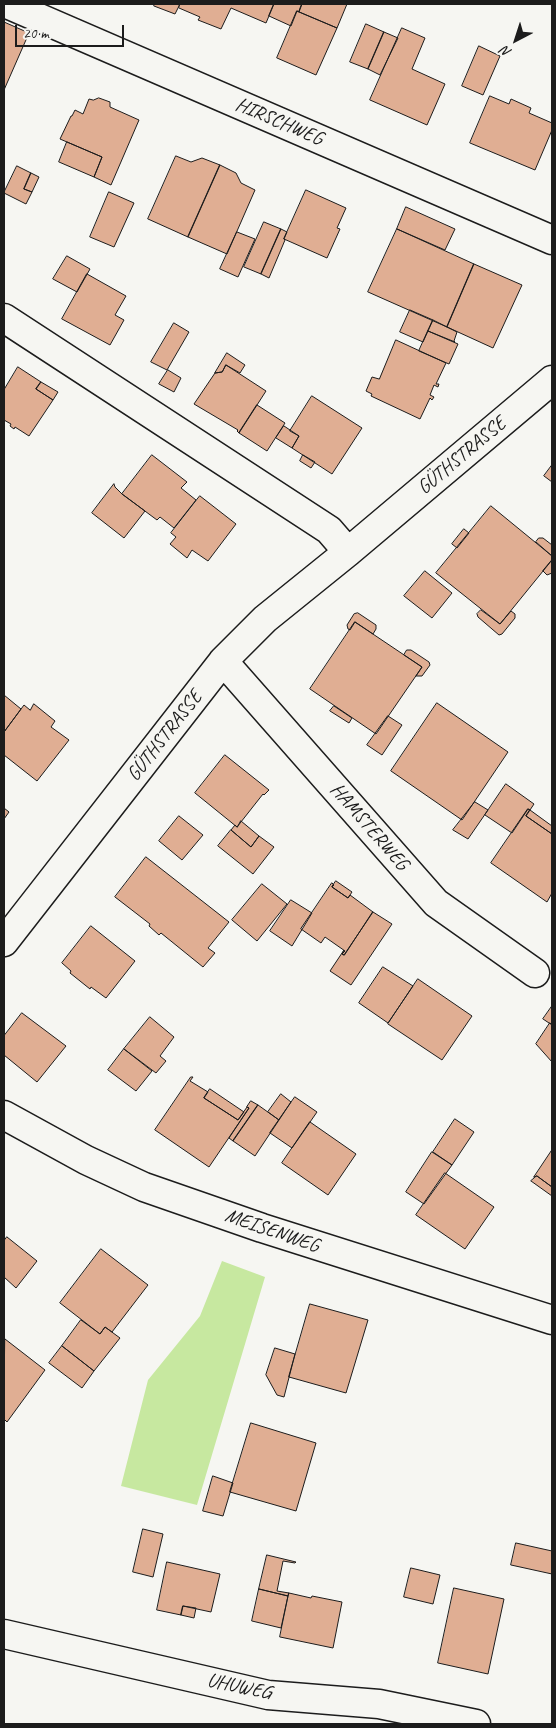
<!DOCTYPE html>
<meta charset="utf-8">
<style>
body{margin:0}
#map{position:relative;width:556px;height:1728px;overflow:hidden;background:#f6f6f2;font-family:Caveat,sans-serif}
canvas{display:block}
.frame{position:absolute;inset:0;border:5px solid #1c1c1c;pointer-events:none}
.north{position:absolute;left:491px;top:15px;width:50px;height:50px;-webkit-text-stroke:4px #f6f6f2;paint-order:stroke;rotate:220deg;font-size:14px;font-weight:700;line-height:20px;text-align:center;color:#1c1c1c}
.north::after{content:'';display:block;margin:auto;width:18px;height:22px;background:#1c1c1c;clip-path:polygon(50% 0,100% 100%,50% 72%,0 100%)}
.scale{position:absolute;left:15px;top:25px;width:109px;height:22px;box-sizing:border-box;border:2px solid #1c1c1c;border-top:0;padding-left:6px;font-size:15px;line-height:18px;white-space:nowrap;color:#1c1c1c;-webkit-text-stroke:4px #f6f6f2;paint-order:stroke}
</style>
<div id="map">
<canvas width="556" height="1728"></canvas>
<div class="frame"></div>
<div class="north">N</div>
<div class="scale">20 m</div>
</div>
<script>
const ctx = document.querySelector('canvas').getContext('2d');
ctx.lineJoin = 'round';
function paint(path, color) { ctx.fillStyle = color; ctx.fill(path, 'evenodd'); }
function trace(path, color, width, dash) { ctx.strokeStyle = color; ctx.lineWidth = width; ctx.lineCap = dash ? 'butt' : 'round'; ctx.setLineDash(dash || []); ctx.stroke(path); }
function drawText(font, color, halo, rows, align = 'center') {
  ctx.font = font + ' Caveat,sans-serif'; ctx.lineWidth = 4; ctx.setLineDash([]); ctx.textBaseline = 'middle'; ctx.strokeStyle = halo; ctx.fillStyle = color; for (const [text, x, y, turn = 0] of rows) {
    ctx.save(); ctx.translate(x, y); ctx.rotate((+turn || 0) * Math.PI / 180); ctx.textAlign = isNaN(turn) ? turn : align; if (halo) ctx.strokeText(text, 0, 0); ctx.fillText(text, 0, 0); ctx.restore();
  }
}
const green = new Path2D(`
 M222,1261L265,1277L197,1505L121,1486L148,1380L200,1316Z`);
const building = new Path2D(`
 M155,4H180L175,14L154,6Z
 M180,4H274L266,23L231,8L221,29L198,20L200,17L179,8Z
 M274,4H302L299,12L297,11L291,26L269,16Z
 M302,4H347L337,28L299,12Z
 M297,11L337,28L316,75L277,58Z
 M4,22L29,33L4,90Z
 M366,24L384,32L368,69L350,62Z
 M402,28L425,38L412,69L445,84L427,125L370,100Z
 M384,32L398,38L380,75L368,69Z
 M479,46L500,56L483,95L462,86Z
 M490,96L509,104L511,99L531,108L529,113L552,123V122V130L535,170L470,143Z
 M99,98L110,102V107L139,120L111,185L94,177L102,157L60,139L71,116H72L75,110L83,114L89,99L93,100Z
 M67,142L102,157L94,177L59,162Z
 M176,156L191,162L202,158L220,165L188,237L148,219Z
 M220,165L236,173L241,183L255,190L227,254L188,237Z
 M17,166L31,173L24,189L32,192L26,204L4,193Z
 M31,173L39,177L32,192L24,189Z
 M306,190L346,208L337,228L340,229L327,258L284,239Z
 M109,192L134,203L114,247L90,237Z
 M406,207L455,229L445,250L397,229Z
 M264,222L281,229L261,274L244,267Z
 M281,229L287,232L284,239L285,240L269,278L261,274Z
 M397,229L474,264L447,327L368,292Z
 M237,232L255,239L238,277L220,269Z
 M67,256L90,269L77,292L53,279Z
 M474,264L522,285L493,348L447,327Z
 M87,274L126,296L115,315L124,320L110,345L62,319Z
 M410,310L433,320L423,342L400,332Z
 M433,320L457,332L454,341L455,342L428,331Z
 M174,323L189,332L167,370L151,362Z
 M428,331L458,344L449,364L419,351Z
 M396,340L446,363L436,384H439L438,387L434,385L430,395L434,397L432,400L430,398L420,419L371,396L372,394L366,391L372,377L379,379Z
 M227,353L245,365L240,373L226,365L222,372L215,373Z
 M226,365L266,391L239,433L237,431L238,430L194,404L215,373L222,372Z
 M18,367L41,382L36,389L53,400L29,436L15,427L14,429L10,426L11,424L4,420V390Z
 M168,370L181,378L174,392L159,384Z
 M41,382L58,392L53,400L36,389Z
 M312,396L362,428L332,474L292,448L299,436L290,431Z
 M257,405L285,423L267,451L239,433Z
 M284,426L299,436L292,448L276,438Z
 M152,455L187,482L181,488L196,500L174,528L160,517L157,520L122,494Z
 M303,455L315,462L311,468L300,461Z
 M552,465V482L544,476Z
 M114,484L115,487L122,494L145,511L124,538L92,513Z
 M200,496L236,524L208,561L192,550L187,558L170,544L176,537L171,533Z
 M491,506L552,556V560L500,624L436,573Z
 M464,529L469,533L457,548L452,544Z
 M539,538H543L552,545V556L536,542Z
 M552,560V573L547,575L543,571Z
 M425,571L452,593L432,618L404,596Z
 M481,610L500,624L511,611L515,614V618L502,634L499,635L478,617L477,614Z
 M358,613L376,625V629L373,634L355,622L350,630L348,629L347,625L354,614Z
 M355,622L422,667L376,734L310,689Z
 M407,650H411L429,662L430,665L422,676H416L422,667L404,655Z
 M4,695L21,709L4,732Z
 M437,703L508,752L462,820L391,771Z
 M34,704L55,721L51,727L69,740L37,781L4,755V732L24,705L30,710Z
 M334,706L352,718L349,723L330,711Z
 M388,716L402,725L382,755L367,745Z
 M225,755L269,790L264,795L263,794L237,827L195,793Z
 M506,784L534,804L530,810L528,809L512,833L485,815Z
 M475,802L488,810L468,839L453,830Z
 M4,808L9,812L4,819Z
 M528,809L530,810L526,816L552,834V893L547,902L491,863Z
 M530,810L552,826V834L526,816Z
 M179,816L203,835L182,860L159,841Z
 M241,821L259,836L251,847L231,830L235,825L237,827Z
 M231,830L251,847L259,836L274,847L253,874L218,846Z
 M146,857L229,922L208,948L215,953L203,967L161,933L159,935L149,926L150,924L115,897Z
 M336,881L352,892L348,898L332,887Z
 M332,883L334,885L332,887L348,898L350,895L373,912L344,955L342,954L345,951L325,937L321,943L301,929Z
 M262,884L287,904L257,941L232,920Z
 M291,900L312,913L292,946L270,931Z
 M373,912L392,924L351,985L330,971L344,950L342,954L344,955Z
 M91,926L135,961L106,998L91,987L90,989L70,973L71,971L62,963Z
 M383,967L413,986L388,1023L359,1003Z
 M418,979L472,1016L442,1060L388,1024Z
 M552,1006V1025L543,1019Z
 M22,1013L66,1046L37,1082L4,1055V1036Z
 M150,1017L174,1037L160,1056L166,1061L156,1073L124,1049Z
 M550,1023L552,1025V1062L536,1044Z
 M124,1049L152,1071L136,1091L108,1070Z
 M191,1077H193L190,1081L208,1092L204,1098L238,1120L247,1107L249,1108L209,1167L155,1130Z
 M210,1089L244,1112L238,1120L204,1098Z
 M281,1094L291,1102L279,1120L268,1112Z
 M295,1097L317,1112L292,1148L270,1133Z
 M251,1101L258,1105L233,1141L229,1138L249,1108L247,1107Z
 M258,1105L279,1120L255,1156L233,1141Z
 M455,1119L474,1132L452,1165L433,1152Z
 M310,1122L356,1154L328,1195L282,1163Z
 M552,1150V1187L537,1176L534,1177Z
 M432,1152L452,1165L424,1204L406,1192Z
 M445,1173L494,1207L465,1249L416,1215Z
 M537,1176L552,1187V1196L531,1181Z
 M7,1237L37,1261L16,1288L4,1277V1241Z
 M101,1249L148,1285L112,1332L105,1327L100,1334L60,1303Z
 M310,1304L368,1320L346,1393L289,1377Z
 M81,1320L100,1334L105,1327L120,1338L94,1371L62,1346Z
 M5,1339L45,1370L7,1422L4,1419Z
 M62,1346L94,1371L82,1388L49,1363Z
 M275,1348L295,1354L284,1397L277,1395L266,1375Z
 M251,1423L316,1443L296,1511L230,1492Z
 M213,1476L233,1483L223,1516L203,1511Z
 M143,1529L163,1534L153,1577L133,1572Z
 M516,1543L552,1551V1574L511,1565Z
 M267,1555L296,1562L295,1563L283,1561L277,1591L289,1593L288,1596L259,1589Z
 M167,1562L220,1574L211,1612L183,1606L181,1615L157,1610Z
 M411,1568L440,1575L433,1604L404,1597Z
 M454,1588L504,1599L488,1674L438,1663Z
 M259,1589L288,1596L281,1628L252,1621Z
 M289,1593L311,1598L312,1596L342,1602L333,1648L280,1637Z
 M183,1606L196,1608L194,1618L181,1615Z`);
const minor = new Path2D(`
 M7,4L552,240
 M4,318L329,530L348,552
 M223,661L436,903L535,973
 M4,942L223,661L265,619L348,552L552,380
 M4,1115L86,1160L144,1187L262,1228L552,1320
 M4,1634L268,1695L379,1704L476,1724`);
const streetNames = [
 ["HIRSCHWEG",279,122,23],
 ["GÜTHSTRASSE",462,456,-40],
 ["GÜTHSTRASSE",165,736,-52],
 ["HAMSTERWEG",369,827,49],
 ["MEISENWEG",272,1231,19],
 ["UHUWEG",239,1687,12]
];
paint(green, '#c7e8a0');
paint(building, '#e0ae93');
trace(building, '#1c1c1c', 1);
trace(minor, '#1c1c1c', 31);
trace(minor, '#f6f6f2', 28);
drawText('20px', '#1c1c1c', '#f6f6f2', streetNames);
</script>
